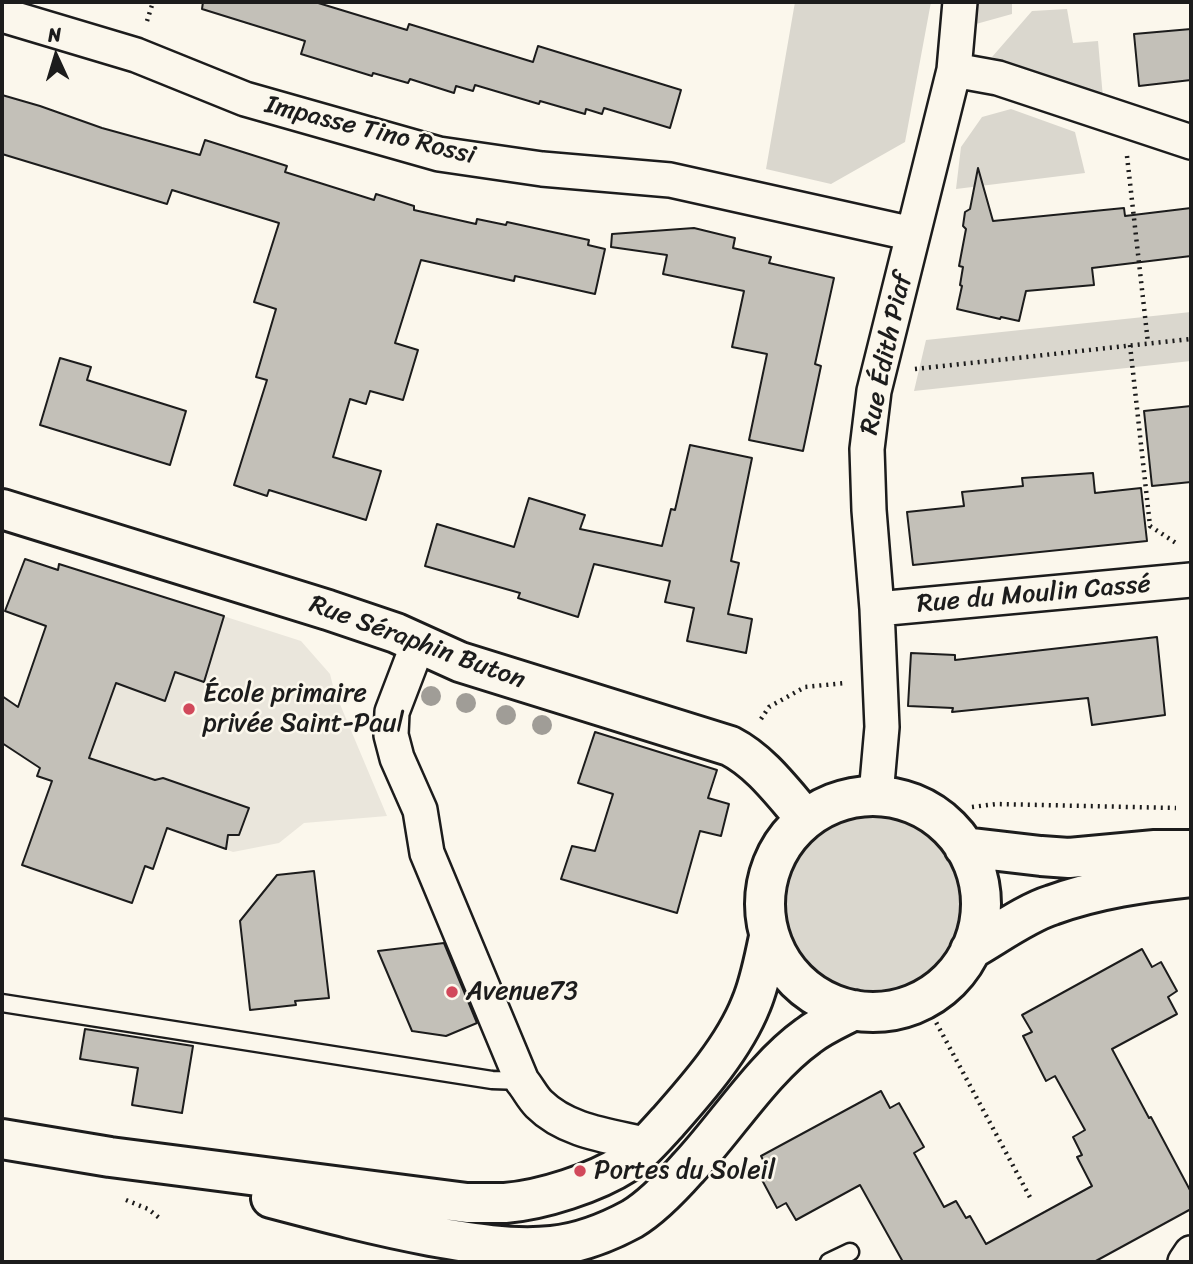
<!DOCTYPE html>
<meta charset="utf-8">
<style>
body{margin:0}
#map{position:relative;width:1193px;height:1264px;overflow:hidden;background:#fbf7ec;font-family:Sriracha,sans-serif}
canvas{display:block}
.frame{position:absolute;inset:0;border:4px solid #1c1c1c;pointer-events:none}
.north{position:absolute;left:21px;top:21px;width:70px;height:70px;-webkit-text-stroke:5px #fbf7ec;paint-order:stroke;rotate:356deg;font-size:19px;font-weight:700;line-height:28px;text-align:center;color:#1c1c1c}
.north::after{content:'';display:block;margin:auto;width:24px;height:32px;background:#1c1c1c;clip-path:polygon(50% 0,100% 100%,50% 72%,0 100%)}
</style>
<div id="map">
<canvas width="1193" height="1264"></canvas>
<div class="frame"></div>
<div class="north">N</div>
</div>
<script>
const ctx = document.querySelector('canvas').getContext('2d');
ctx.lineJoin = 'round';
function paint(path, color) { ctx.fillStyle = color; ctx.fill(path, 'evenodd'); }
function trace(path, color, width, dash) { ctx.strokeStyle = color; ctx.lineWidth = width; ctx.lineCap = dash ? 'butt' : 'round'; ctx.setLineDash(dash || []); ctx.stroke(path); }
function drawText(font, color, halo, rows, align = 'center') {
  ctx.font = font + ' Sriracha,sans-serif'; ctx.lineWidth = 5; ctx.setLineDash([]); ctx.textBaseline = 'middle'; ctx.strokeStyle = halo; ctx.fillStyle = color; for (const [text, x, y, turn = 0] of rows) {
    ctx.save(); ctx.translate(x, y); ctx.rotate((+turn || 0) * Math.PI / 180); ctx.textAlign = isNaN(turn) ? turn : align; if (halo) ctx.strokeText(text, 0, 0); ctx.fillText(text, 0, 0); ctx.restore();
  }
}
const built = new Path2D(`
 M83,571L301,641L330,674L334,690L387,816L304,823L279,843L233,852L168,828L37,776L48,744L54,660Z`);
const green = new Path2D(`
 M795,2H931L905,142L831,184L766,169Z
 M976,2H1012V14L976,24Z
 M1067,9L1073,43L1098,41L1103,98L992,57L1032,11Z
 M1011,109L1075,132L1085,173L956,189L961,147L982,117Z
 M1191,312V361L914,391L926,340Z
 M784 905a88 88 0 1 1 176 0a88 88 0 1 1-176 0Z`);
const building = new Path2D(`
 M203,2H315L407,30L409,24L533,62L538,46L681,90L670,128L604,108L602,114L586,109L585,114L540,101L539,104L475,85L473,91L456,86L454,93L410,79L408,83L373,73L372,76L301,54L305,41L202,9Z
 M1191,29V80L1139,86L1134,34Z
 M2,95L40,106L102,128L200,155L205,140L287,166L285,172L374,200L376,194L414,206V210L476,224L477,219L506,225L507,222L589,240L588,245L605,249L595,294L515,276L514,281L421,260L395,343L418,350L403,400L370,391L366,404L350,399L333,457L381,471L366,520L269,490L267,496L234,485L267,380L256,377L276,309L254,302L279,223L172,190L167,204L2,154Z
 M978,168L993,221L1124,208L1125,216L1191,208V256L1092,268L1094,285L1026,291L1019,321L1001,317L1000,319L957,309L962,286L960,285L963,267L959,266L966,229L963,226L965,212L970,209Z
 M694,228L735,238L733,248L771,257L769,263L834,278L815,364L821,366L803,451L749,440L767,354L732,347L744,291L663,274L667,255L611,247L612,234Z
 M60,358L91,367L87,380L186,411L170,465L40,425Z
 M1191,406V482L1152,486L1144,411Z
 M690,445L752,458L731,561L739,563L728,614L752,619L746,653L687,641L694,608L665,602L670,581L594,564L578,617L518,598L520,593L425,566L437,524L514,547L529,498L585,515L580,529L662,546L671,509L675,510Z
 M1093,473L1095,493L1141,488L1147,541L913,565L907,512L964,506L962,492L1023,486L1022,478Z
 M25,559L58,570L59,564L224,616L204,682L175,672L165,701L116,683L89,758L155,780L163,778L249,808L239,835H228L226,849L167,828L153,869L145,866L132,903L22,865L52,781L37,776L40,768L2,743V696L18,707L46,626L5,611Z
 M1157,637L1165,715L1092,725L1088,698L952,712L953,708L908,706L911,653L955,655V660Z
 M595,732L717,770L708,798L729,804L721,836L700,831L677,913L561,879L572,846L595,851L613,794L578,783Z
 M314,871L329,998L295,1001L296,1005L250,1010L240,921L277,875Z
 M444,943L477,1023L446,1036L412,1031L378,951Z
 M1142,949L1152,967L1161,962L1177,991L1168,997L1177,1014L1112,1049L1149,1118L1151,1117L1191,1192V1209L1094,1262H903L860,1185L796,1220L786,1203L777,1208L761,1178L770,1173L761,1156L881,1091L890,1108L899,1103L924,1147L914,1153L944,1207L956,1201L966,1218L970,1216L986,1244L1092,1186L1077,1157L1082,1155L1073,1137L1085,1130L1055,1076L1046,1081L1023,1036L1032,1032L1022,1015Z
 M85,1029L193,1046L182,1113L132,1105L138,1068L80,1059Z`);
const path = new Path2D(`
 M147,21L153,2
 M1127,156L1148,343
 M1130,345L1150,526L1179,545
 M915,369L1191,339
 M761,719L769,707L805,687L845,683
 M972,807L996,804L1176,808
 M933,815L943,813
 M923,998L1032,1201
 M126,1200L148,1209L162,1220`);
const lane = new Path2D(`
 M2,1003L492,1080L522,1081
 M829,1262L850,1252`);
const street = new Path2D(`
 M2,15L136,55L245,99L439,154L542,169L670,180L913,234
 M954,70L998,78L1191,142
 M877,609L1191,580
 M418,644L392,712L391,735L397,758L420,810L427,853L522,1081C528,1088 532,1097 539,1104C567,1132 611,1136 648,1145
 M876,795L882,727L877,609L869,510L867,449L874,391L954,70L960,2
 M1185,1262L1191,1253`);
const secondary = new Path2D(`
 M2,509L328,610L396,633L460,662L730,746C761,762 783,793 806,819
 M765 904a108 108 0 1 1 216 0a108 108 0 1 1-216 0Z
 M964,847L1041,856L1069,858L1155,850H1191
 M970,950C995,936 1026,913 1052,905C1096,889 1144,882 1191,877
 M2,1139L110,1157L467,1203C480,1203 492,1203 505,1203C542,1200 595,1183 626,1163C642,1152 655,1136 668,1122C698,1088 734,1047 751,1004C760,983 764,960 769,937
 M271,1198C324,1212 377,1226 431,1236C471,1243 511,1250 552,1246C580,1243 608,1232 632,1219C652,1207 671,1187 687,1169C726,1128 762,1069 808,1036C822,1025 839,1018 854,1010`);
const trees = [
 [431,696],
 [466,703],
 [506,715],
 [542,725]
];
const markers = [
 [189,709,7,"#d1495b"],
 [452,992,7,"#d1495b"],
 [580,1171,7,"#d1495b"]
];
const streetNames = [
 ["Impasse Tino Rossi",370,131,14],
 ["Rue Édith Piaf",887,354,-78],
 ["Rue du Moulin Cassé",1034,595,-5],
 ["Rue Séraphin Buton",417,643,20]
];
const poiNames = [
 ["École primaire",203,694],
 ["privée Saint-Paul",203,724],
 ["Avenue73",466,992],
 ["Portes du Soleil",594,1171]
];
paint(built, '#eae6dc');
paint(green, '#dad7ce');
paint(building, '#c3c0b8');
trace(building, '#1c1c1c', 2);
trace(lane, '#1c1c1c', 21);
trace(street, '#1c1c1c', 38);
trace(secondary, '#1c1c1c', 44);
trace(path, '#1c1c1c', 4.5, [2, 5]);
trace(lane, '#fbf7ec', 16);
trace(street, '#fbf7ec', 33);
trace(secondary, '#fbf7ec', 38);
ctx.fillStyle = '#a09d97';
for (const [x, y] of trees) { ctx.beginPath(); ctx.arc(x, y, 10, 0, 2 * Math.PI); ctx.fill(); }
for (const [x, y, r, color] of markers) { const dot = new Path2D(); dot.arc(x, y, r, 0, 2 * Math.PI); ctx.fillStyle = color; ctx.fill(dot); trace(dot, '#fbf7ec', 2.5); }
drawText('26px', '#1c1c1c', '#fbf7ec', streetNames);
drawText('26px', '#1c1c1c', '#fbf7ec', poiNames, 'left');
</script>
